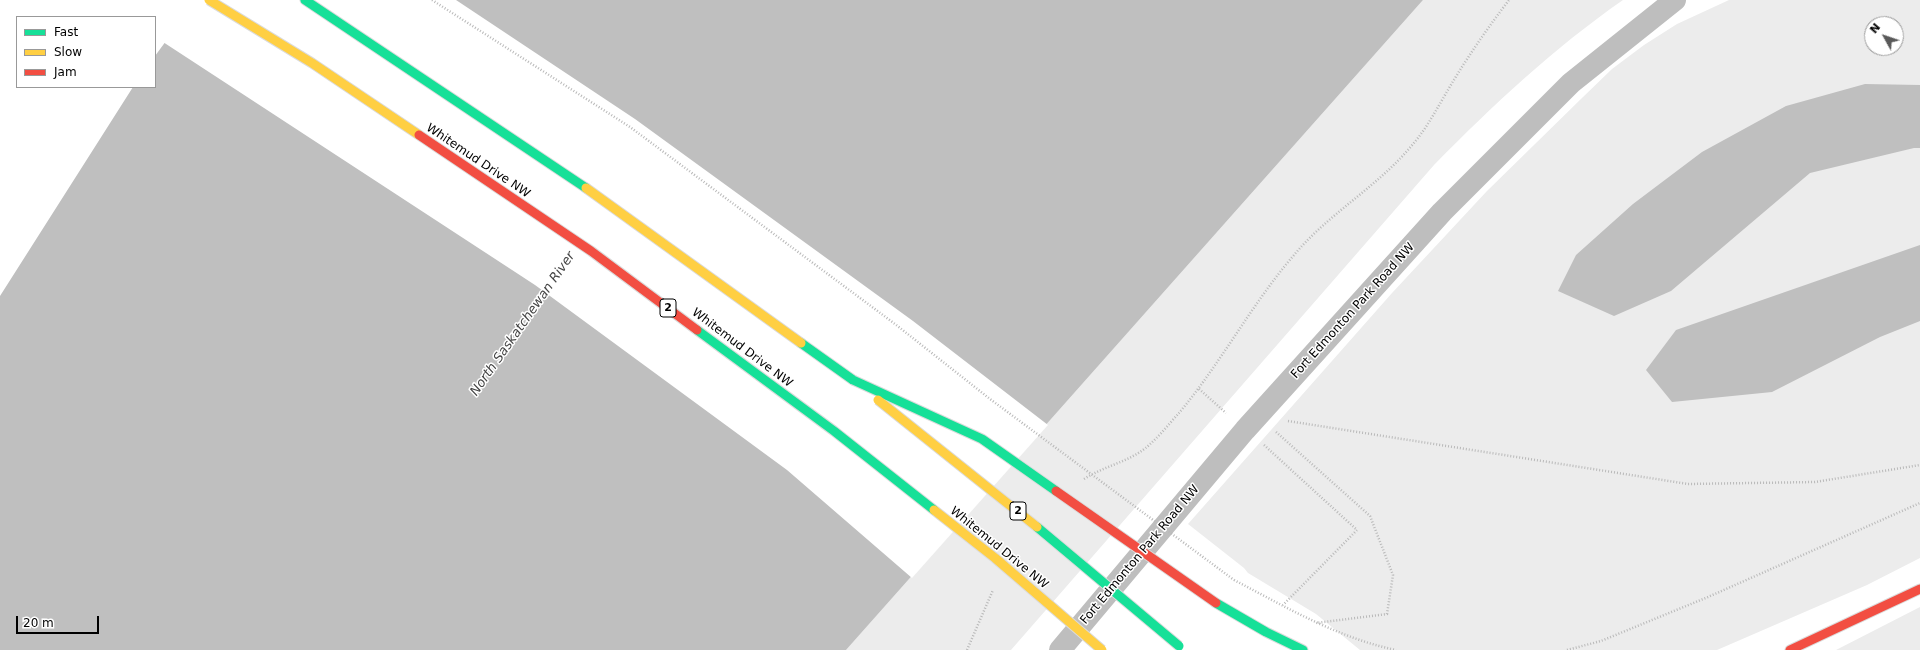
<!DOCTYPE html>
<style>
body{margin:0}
#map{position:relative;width:1920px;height:650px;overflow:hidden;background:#fff;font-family:"DejaVu Sans",sans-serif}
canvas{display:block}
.legend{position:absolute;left:16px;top:16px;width:140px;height:72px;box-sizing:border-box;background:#fff;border:1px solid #999;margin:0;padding:5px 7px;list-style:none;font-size:12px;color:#000}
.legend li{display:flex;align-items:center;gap:8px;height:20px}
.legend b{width:20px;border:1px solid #999}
.north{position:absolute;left:1864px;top:16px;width:40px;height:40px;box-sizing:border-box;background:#fff;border:1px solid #999;border-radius:50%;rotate:310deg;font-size:11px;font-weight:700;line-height:16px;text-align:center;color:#000}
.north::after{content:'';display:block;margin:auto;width:14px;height:18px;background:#595959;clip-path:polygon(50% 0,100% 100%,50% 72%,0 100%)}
.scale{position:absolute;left:16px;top:616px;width:83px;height:18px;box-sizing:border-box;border:2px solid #000;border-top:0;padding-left:5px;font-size:12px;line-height:14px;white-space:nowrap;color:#000;-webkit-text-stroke:3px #fff;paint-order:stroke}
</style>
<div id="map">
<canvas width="1920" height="650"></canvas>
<ul class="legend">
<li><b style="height:5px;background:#16e098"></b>Fast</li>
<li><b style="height:5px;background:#ffcf43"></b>Slow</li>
<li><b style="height:5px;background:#f24e42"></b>Jam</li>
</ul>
<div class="north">N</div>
<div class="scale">20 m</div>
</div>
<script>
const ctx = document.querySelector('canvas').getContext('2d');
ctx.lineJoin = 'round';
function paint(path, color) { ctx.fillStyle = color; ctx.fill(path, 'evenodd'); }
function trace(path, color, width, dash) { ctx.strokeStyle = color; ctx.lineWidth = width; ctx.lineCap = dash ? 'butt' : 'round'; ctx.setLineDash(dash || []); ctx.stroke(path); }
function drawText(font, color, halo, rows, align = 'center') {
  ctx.font = font + ' "DejaVu Sans",sans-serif'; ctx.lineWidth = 3; ctx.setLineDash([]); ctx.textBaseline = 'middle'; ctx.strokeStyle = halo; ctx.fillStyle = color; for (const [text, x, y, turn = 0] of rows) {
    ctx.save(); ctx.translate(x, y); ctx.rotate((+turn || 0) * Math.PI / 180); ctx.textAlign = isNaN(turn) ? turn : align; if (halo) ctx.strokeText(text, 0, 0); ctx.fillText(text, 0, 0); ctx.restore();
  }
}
const green = new Path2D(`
 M1423,0H1623C1554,48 1493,105 1434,165L1011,650H846Z
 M1729,0H1920V558L1867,585L1717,650H1360L1316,614L1248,573L1244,568L1188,524L1392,293L1487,191L1583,97L1612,69L1644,45L1677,24ZM1872,24H1896V48H1872Z
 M1920,607V650H1836Z`);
const water = new Path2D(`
 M196,0H1423L846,650H0V296L133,87H155V56Z
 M1865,84L1920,85V148H1914L1810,173L1671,291L1614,316L1558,291L1576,255L1633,204L1702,152L1786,106Z
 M1920,245V321L1880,337L1772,392L1672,402L1646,370L1676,330Z`);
const pier = new Path2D(`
 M193,0H456L635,119L913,321L1048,425L912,578L787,470L535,285L163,42Z`);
const path = new Path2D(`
 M1199,389L1226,413
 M1288,421L1688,484L1815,482L1920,465
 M1276,432L1370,516L1393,575L1387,614L1316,623
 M1264,445L1357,530L1283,605
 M1084,479C1103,467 1123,463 1140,452C1153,444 1168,425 1179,413C1221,363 1251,305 1294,255C1329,213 1379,186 1413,144C1426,129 1435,112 1445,95C1464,62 1486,30 1509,0
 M1234,580C1286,607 1338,638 1396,650
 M967,650L993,590
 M1567,650L1601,641L1708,597L1920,503`);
const street = new Path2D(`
 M1060,650L1245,430L1442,212L1571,83L1675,0`);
const fast = new Path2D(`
 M305,0L586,188
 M801,343L853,380
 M1216,603L1266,632L1303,650`);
const slow = new Path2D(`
 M586,188L801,343`);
const jam = new Path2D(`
 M1790,650L1920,589`);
const pathBridge = new Path2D(`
 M432,0L630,127L895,324L990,399L1234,580`);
const fastBridge = new Path2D(`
 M697,330L834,431L934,510
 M853,380L982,439L1056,491
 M1037,527L1179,646`);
const slowBridge = new Path2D(`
 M209,0L312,63L419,135
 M878,400L1037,527
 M934,510L995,558L1102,650`);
const jamBridge = new Path2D(`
 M419,135L591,251L697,330
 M1056,491L1216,603`);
const shields = [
 [668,308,16],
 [1018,511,16]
];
const shieldNames = [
 ["2",668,308],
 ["2",1018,511]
];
const streetNames = [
 ["Whitemud Drive NW",478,161,34],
 ["Fort Edmonton Park Road NW",1353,311,-48],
 ["Whitemud Drive NW",742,348,37],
 ["Whitemud Drive NW",999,548,39],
 ["Fort Edmonton Park Road NW",1140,555,-50]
];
const waterNames = [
 ["North Saskatchewan River",523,324,-55]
];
paint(green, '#ececec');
paint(water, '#bfbfbf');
paint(pier, '#fff');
trace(fast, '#dbdbdb', 11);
trace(slow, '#dbdbdb', 11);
trace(jam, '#dbdbdb', 11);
trace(path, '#b9b9b9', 2.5, [1, 2]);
trace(street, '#bebebe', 22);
trace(fast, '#16e098', 9);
trace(slow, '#ffcf43', 9);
trace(jam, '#f24e42', 9);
trace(fastBridge, '#dbdbdb', 11, []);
trace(slowBridge, '#dbdbdb', 11, []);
trace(jamBridge, '#dbdbdb', 11, []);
trace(pathBridge, '#b9b9b9', 2.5, [1, 2]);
trace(fastBridge, '#16e098', 9);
trace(slowBridge, '#ffcf43', 9);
trace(jamBridge, '#f24e42', 9);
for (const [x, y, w] of shields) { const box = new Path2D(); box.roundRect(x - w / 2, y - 9, w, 18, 3); ctx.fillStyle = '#fff'; ctx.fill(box); trace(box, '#000', 1); }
drawText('bold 11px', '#000', null, shieldNames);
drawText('12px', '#000', '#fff', streetNames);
drawText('italic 13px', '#444', '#fff', waterNames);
</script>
